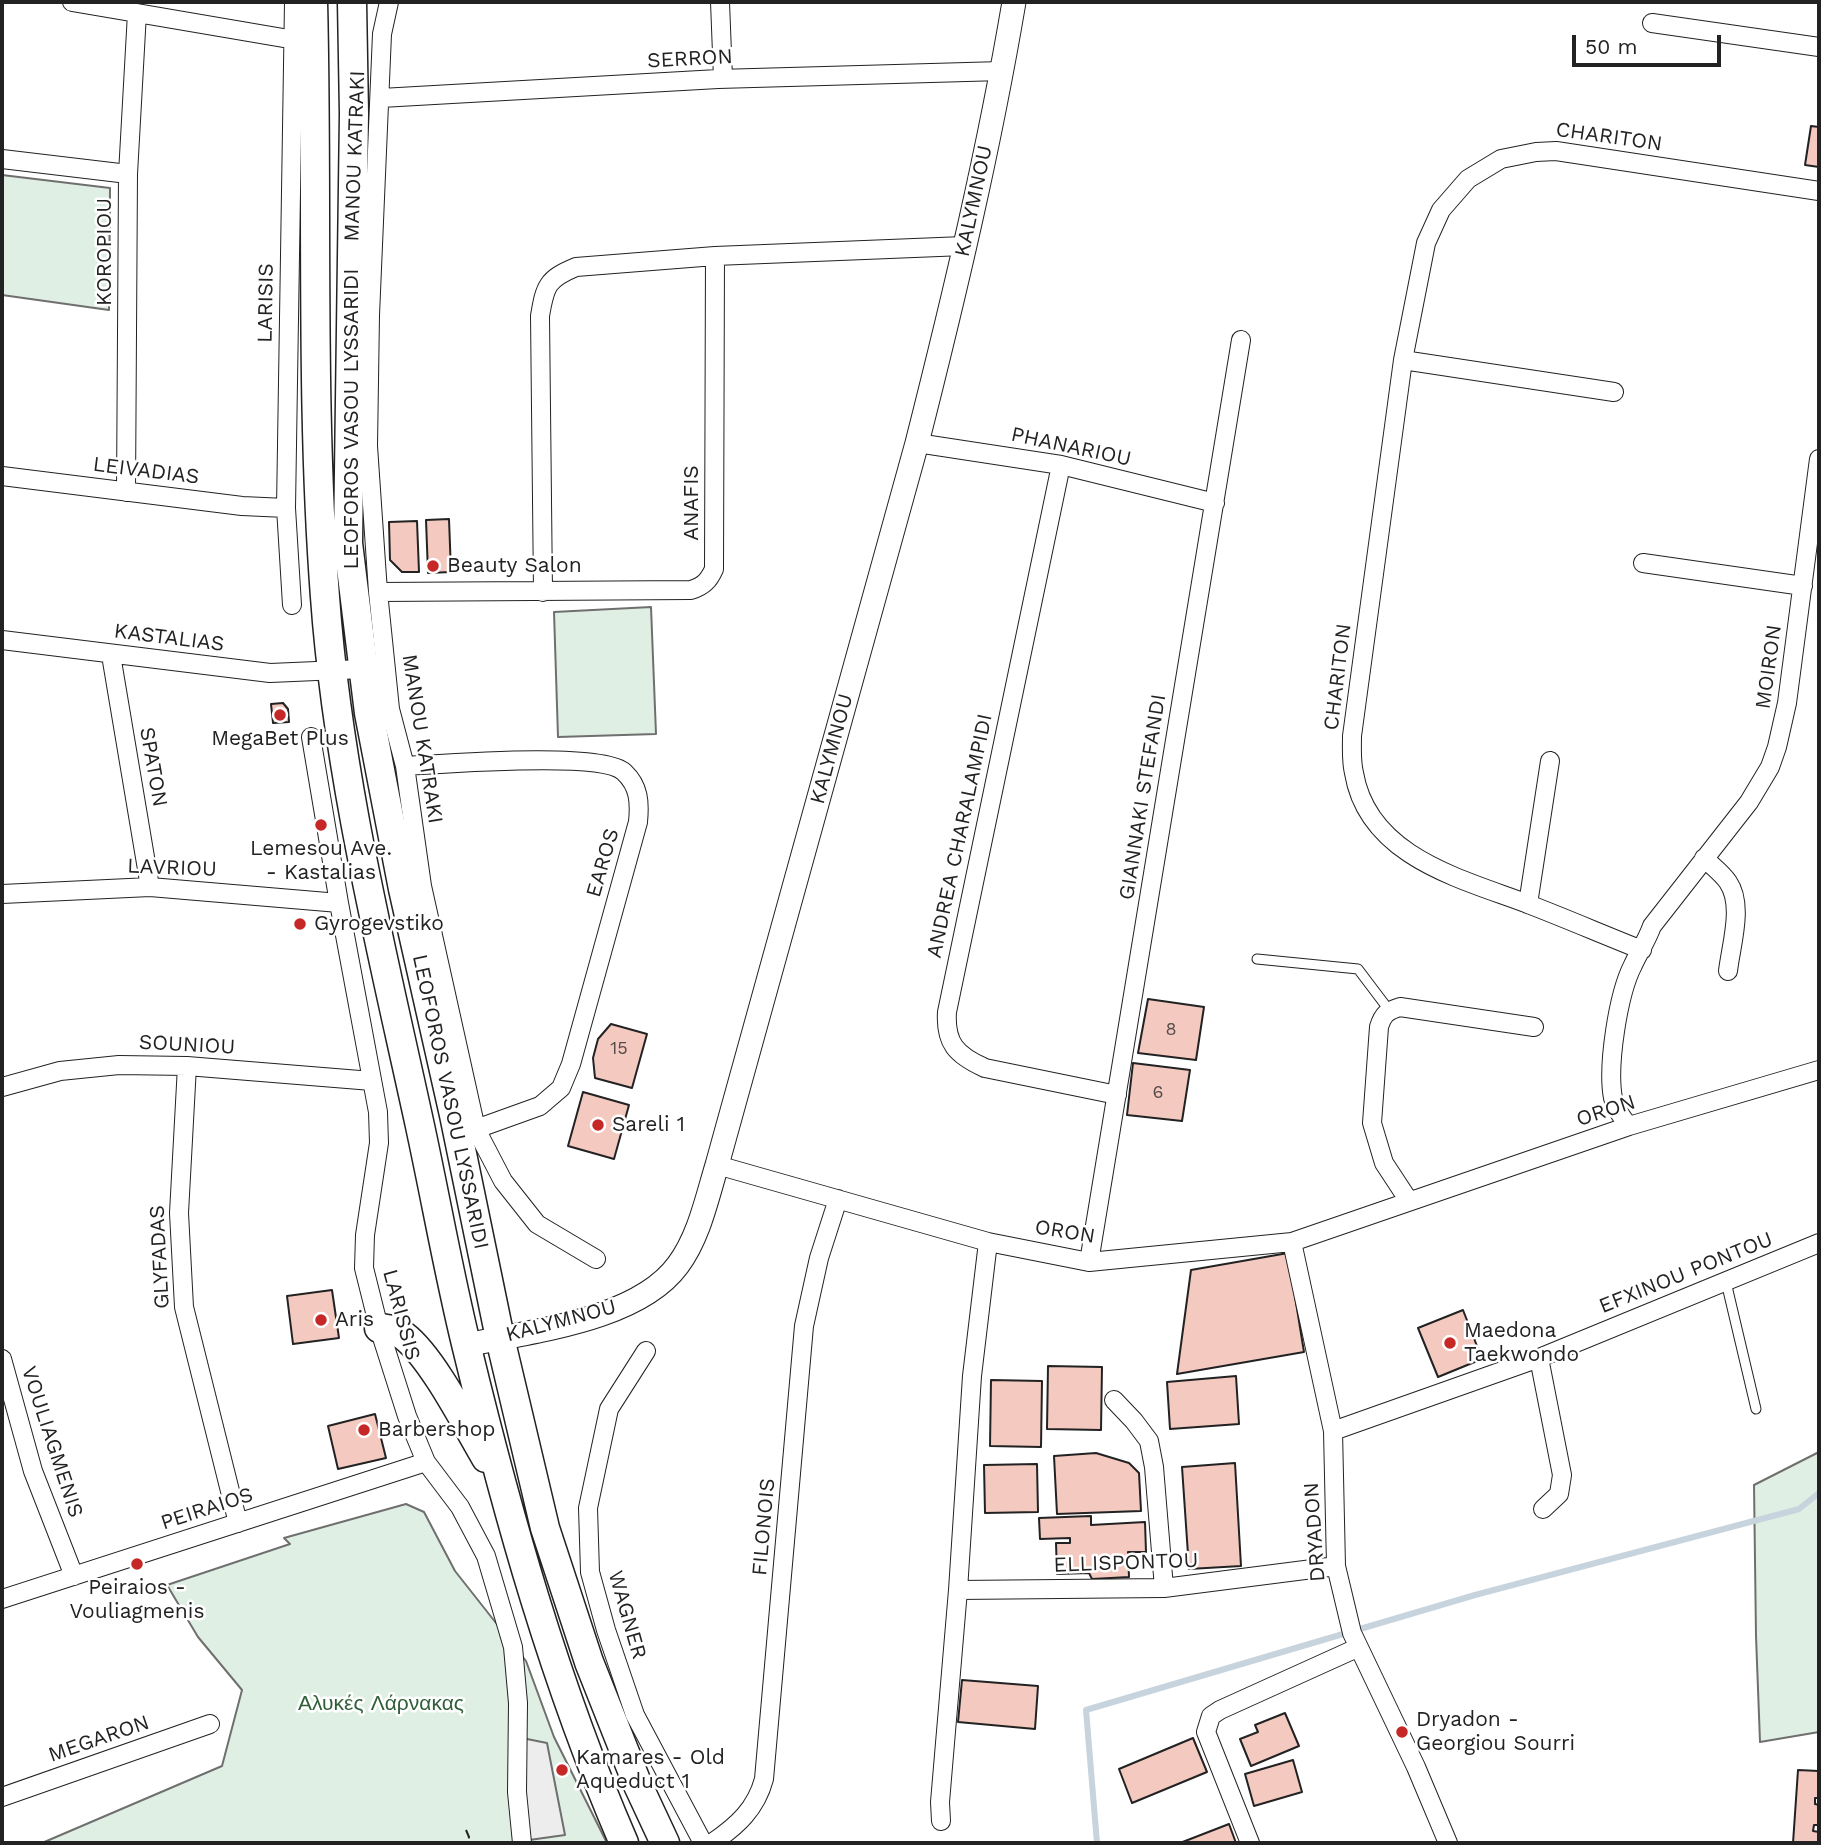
<!DOCTYPE html>
<meta charset="utf-8">
<style>
body{margin:0}
#map{position:relative;width:1821px;height:1845px;overflow:hidden;background:#fff;font-family:"Work Sans",sans-serif}
canvas{display:block}
.frame{position:absolute;inset:0;border:4px solid #222;pointer-events:none}
.scale{position:absolute;left:1572px;top:35px;width:149px;height:32px;box-sizing:border-box;border:4px solid #222;border-top:0;padding-left:9px;font-size:21px;line-height:24px;white-space:nowrap;color:#222;-webkit-text-stroke:5px #fff;paint-order:stroke}
</style>
<div id="map">
<canvas width="1821" height="1845"></canvas>
<div class="frame"></div>
<div class="scale">50 m</div>
</div>
<script>
const ctx = document.querySelector('canvas').getContext('2d');
ctx.lineJoin = 'round';
function paint(path, color) { ctx.fillStyle = color; ctx.fill(path, 'evenodd'); }
function trace(path, color, width, dash) { ctx.strokeStyle = color; ctx.lineWidth = width; ctx.lineCap = dash ? 'butt' : 'round'; ctx.setLineDash(dash || []); ctx.stroke(path); }
function drawText(font, color, halo, rows, align = 'center') {
  ctx.font = font + ' "Work Sans",sans-serif'; ctx.lineWidth = 5; ctx.setLineDash([]); ctx.textBaseline = 'middle'; ctx.strokeStyle = halo; ctx.fillStyle = color; for (const [text, x, y, turn = 0] of rows) {
    ctx.save(); ctx.translate(x, y); ctx.rotate((+turn || 0) * Math.PI / 180); ctx.textAlign = isNaN(turn) ? turn : align; if (halo) ctx.strokeText(text, 0, 0); ctx.fillText(text, 0, 0); ctx.restore();
  }
}
const green = new Path2D(`
 M2,175L110,188L109,310L2,295Z
 M651,607L656,734L558,737L554,612Z
 M1819,1452V1732L1760,1742L1756,1636L1754,1485Z
 M406,1504L424,1512L455,1571L526,1661L554,1737L607,1843H42L222,1766L242,1690L198,1637L167,1585L290,1544L284,1538Z`);
const parking = new Path2D(`
 M517,1737L547,1743L565,1835L522,1841Z`);
const stream = new Path2D(`
 M1097,1843L1086,1710L1475,1595L1799,1509L1819,1493`);
const building = new Path2D(`
 M1811,126L1819,127V167L1805,165Z
 M449,519L451,572L428,573L426,520Z
 M417,521L419,572H402L390,560L389,522Z
 M283,703L288,709L289,722L273,723L271,704Z
 M1148,999L1204,1007L1196,1060L1138,1053Z
 M611,1024L647,1034L632,1088L595,1078L593,1058L598,1039Z
 M1133,1063L1190,1070L1182,1121L1127,1115Z
 M583,1092L629,1105L614,1159L568,1146Z
 M1288,1253L1304,1352L1177,1374L1191,1270Z
 M332,1290L339,1338L293,1344L287,1296Z
 M1463,1310L1482,1359L1438,1377L1418,1328Z
 M1048,1366L1102,1367L1101,1430L1047,1429Z
 M1236,1376L1239,1424L1170,1429L1167,1382Z
 M991,1380L1042,1381L1041,1447L990,1446Z
 M375,1414L386,1458L338,1469L328,1426Z
 M1096,1453L1129,1463L1139,1473L1141,1511L1057,1514L1054,1456Z
 M1235,1463L1241,1566L1189,1569L1182,1467Z
 M1037,1464L1038,1512L985,1513L984,1465Z
 M1091,1516V1525L1145,1522L1146,1552H1128L1129,1577L1092,1579L1089,1573L1057,1574L1056,1543H1070V1538L1040,1539L1039,1518Z
 M962,1680L1038,1686L1035,1729L958,1722Z
 M1285,1713L1299,1746L1251,1766L1240,1739L1258,1732L1255,1725Z
 M1193,1738L1207,1772L1132,1803L1119,1769Z
 M1293,1760L1302,1792L1254,1806L1245,1774Z
 M1798,1770L1819,1771V1798H1815V1804L1819,1805V1825H1814L1813,1831L1819,1832V1843H1793Z
 M1229,1824L1236,1843H1180Z`);
const service = new Path2D(`
 M1257,959L1358,969L1389,1010
 M1726,1282L1756,1409`);
const minor = new Path2D(`
 M72,2L295,40
 M389,2L382,34L370,315L368,446L378,592L390,709L405,766L422,886L476,1129L503,1181L537,1224L596,1259
 M720,2L723,79
 M1652,23L1819,47
 M381,98L718,79L1002,71
 M2,159L128,174
 M1403,360L1614,392
 M917,443L1061,465L1215,503
 M1061,465L947,1012C945,1043 956,1055 985,1068L1117,1095
 M2,476L242,506L286,508
 M126,492L128,174L137,13
 M1643,563L1803,586
 M378,592L691,590C704,586 709,580 714,569L715,256
 M543,592L540,316C545,286 547,279 576,267L715,256L964,246
 M292,605L286,508L294,2
 M2,640L270,673L363,669
 M111,655L150,887
 M311,737L339,903L378,1112L379,1143L365,1235L364,1268L379,1328L407,1416L426,1462L460,1507L486,1556L513,1647L518,1703L517,1792L522,1843
 M405,766C442,764 602,751 624,772C639,786 640,802 638,822L571,1064L561,1088L540,1106L476,1129
 M1704,858C1711,865 1722,873 1728,882C1744,905 1731,945 1728,971
 M2,894L150,887L339,903
 M1528,904L1550,761
 M1642,950C1604,935 1567,919 1528,904C1462,879 1368,857 1354,773C1351,761 1352,748 1352,736L1403,360L1426,243L1441,210L1468,179L1501,159L1536,152L1556,151L1819,191
 M187,1066L179,1213L184,1307L238,1523
 M2,1087L60,1071L119,1065L187,1066L372,1081
 M1629,1126C1622,1118 1615,1109 1613,1098C1607,1066 1618,994 1633,965C1639,952 1647,940 1652,926L1749,802L1770,767L1777,747L1787,703L1819,459
 M717,1165L988,1242L1089,1262L1292,1242L1629,1126L1819,1070
 M1409,1201L1384,1163L1372,1123L1379,1027C1383,1014 1387,1011 1400,1007L1534,1027
 M1292,1242L1333,1431L1336,1566L1352,1633L1416,1767L1448,1843
 M1089,1262L1241,340
 M646,1351L609,1409L588,1508L590,1572L606,1630L635,1715L703,1843
 M1539,1358L1562,1475L1559,1494L1543,1509
 M2,1359L33,1471L74,1576
 M1114,1400L1134,1421L1149,1441L1154,1467L1164,1588
 M1333,1431L1539,1358L1819,1243
 M958,1590L1164,1588L1336,1566
 M2,1599L426,1462
 M2,1797L210,1724
 M941,1821L940,1802L958,1590L972,1376L988,1242
 M712,1843C737,1826 756,1809 764,1779L804,1326L819,1258L838,1199
 M1250,1843L1206,1732L1211,1716L1220,1710L1357,1648`);
const tertiary = new Path2D(`
 M467,1345C530,1331 637,1321 678,1265C699,1237 707,1198 717,1165L917,443C954,297 989,150 1014,2`);
const primary = new Path2D(`
 M313,2C318,200 310,399 325,597C338,777 382,951 420,1126C436,1200 449,1275 467,1348C508,1517 555,1684 624,1843
 M352,2L354,114L348,543L369,713L403,889L454,1115L500,1338L545,1528L589,1662L637,1783L665,1843
 M379,1328C388,1329 396,1330 404,1336C432,1357 467,1426 486,1458`);
const fence = new Path2D(`
 M466,1830L469,1837L468,1843`);
const markers = [
 [433,566,7,"#c62828"],
 [280,715,7,"#c62828"],
 [321,825,7,"#c62828"],
 [300,924,7,"#c62828"],
 [598,1125,7,"#c62828"],
 [321,1320,7,"#c62828"],
 [1450,1343,7,"#c62828"],
 [364,1430,7,"#c62828"],
 [137,1564,7,"#c62828"],
 [1402,1732,7,"#c62828"],
 [562,1770,7,"#c62828"]
];
const numberNames = [
 ["8",1171,1030],
 ["15",619,1049],
 ["6",1158,1093]
];
const streetNames = [
 ["SERRON",690,59,-3],
 ["CHARITON",1609,137,8],
 ["MANOU KATRAKI",355,156,-88],
 ["KALYMNOU",974,201,-78],
 ["KOROPIOU",105,252,-90],
 ["LARISIS",266,303,-89],
 ["LEOFOROS VASOU LYSSARIDI",352,419,-90],
 ["PHANARIOU",1071,447,12],
 ["LEIVADIAS",146,471,7],
 ["ANAFIS",692,503,-90],
 ["KASTALIAS",169,638,7],
 ["MOIRON",1769,667,-82],
 ["CHARITON",1338,677,-83],
 ["MANOU KATRAKI",422,739,81],
 ["KALYMNOU",832,749,-75],
 ["SPATON",153,767,80],
 ["GIANNAKI STEFANDI",1143,797,-81],
 ["ANDREA CHARALAMPIDI",960,836,-78],
 ["EAROS",603,863,-74],
 ["LAVRIOU",172,868,2],
 ["SOUNIOU",187,1045,3],
 ["LEOFOROS VASOU LYSSARIDI",450,1102,78],
 ["ORON",1606,1111,-18],
 ["ORON",1065,1232,9],
 ["GLYFADAS",160,1257,-93],
 ["EFXINOU PONTOU",1686,1273,-22],
 ["LARISSIS",401,1315,75],
 ["KALYMNOU",561,1321,-15],
 ["VOULIAGMENIS",52,1442,72],
 ["PEIRAIOS",207,1509,-18],
 ["FILONOIS",764,1527,-85],
 ["DRYADON",1315,1532,-94],
 ["ELLISPONTOU",1126,1563,-2],
 ["WAGNER",627,1615,74],
 ["MEGARON",99,1739,-19]
];
const poiNames = [
 ["Beauty Salon",447,566],
 ["MegaBet Plus",280,739,"center"],
 ["Lemesou Ave.",321,849,"center"],
 ["- Kastalias",321,873,"center"],
 ["Gyrogevstiko",314,924],
 ["Sareli 1",612,1125],
 ["Aris",335,1320],
 ["Maedona",1464,1331],
 ["Taekwondo",1464,1355],
 ["Barbershop",378,1430],
 ["Peiraios -",137,1588,"center"],
 ["Vouliagmenis",137,1612,"center"],
 ["Dryadon -",1416,1720],
 ["Georgiou Sourri",1416,1744],
 ["Kamares - Old",576,1758],
 ["Aqueduct 1",576,1782]
];
const parkNames = [
 ["Αλυκές Λάρνακας",381,1704]
];
paint(green, '#e0efe3');
trace(green, '#6f6f6f', 2);
paint(parking, '#ededed');
trace(parking, '#6f6f6f', 2);
trace(stream, '#c7d3dd', 6);
paint(building, '#f3c9c0');
trace(building, '#222', 2);
trace(service, '#222', 11);
trace(minor, '#222', 20);
trace(tertiary, '#222', 25);
trace(primary, '#222', 31);
trace(service, '#fff', 9);
trace(minor, '#fff', 18);
trace(tertiary, '#fff', 23);
trace(primary, '#fff', 28);
trace(fence, '#222', 2, [9, 3.5]);
for (const [x, y, r, color] of markers) { const dot = new Path2D(); dot.arc(x, y, r, 0, 2 * Math.PI); ctx.fillStyle = color; ctx.fill(dot); trace(dot, '#fff', 2.5); }
drawText('18px', '#564c4a', null, numberNames);
drawText('21px', '#222', '#fff', streetNames);
drawText('21px', '#222', '#fff', poiNames, 'left');
drawText('21px', '#2f5e38', '#fff', parkNames);
</script>
